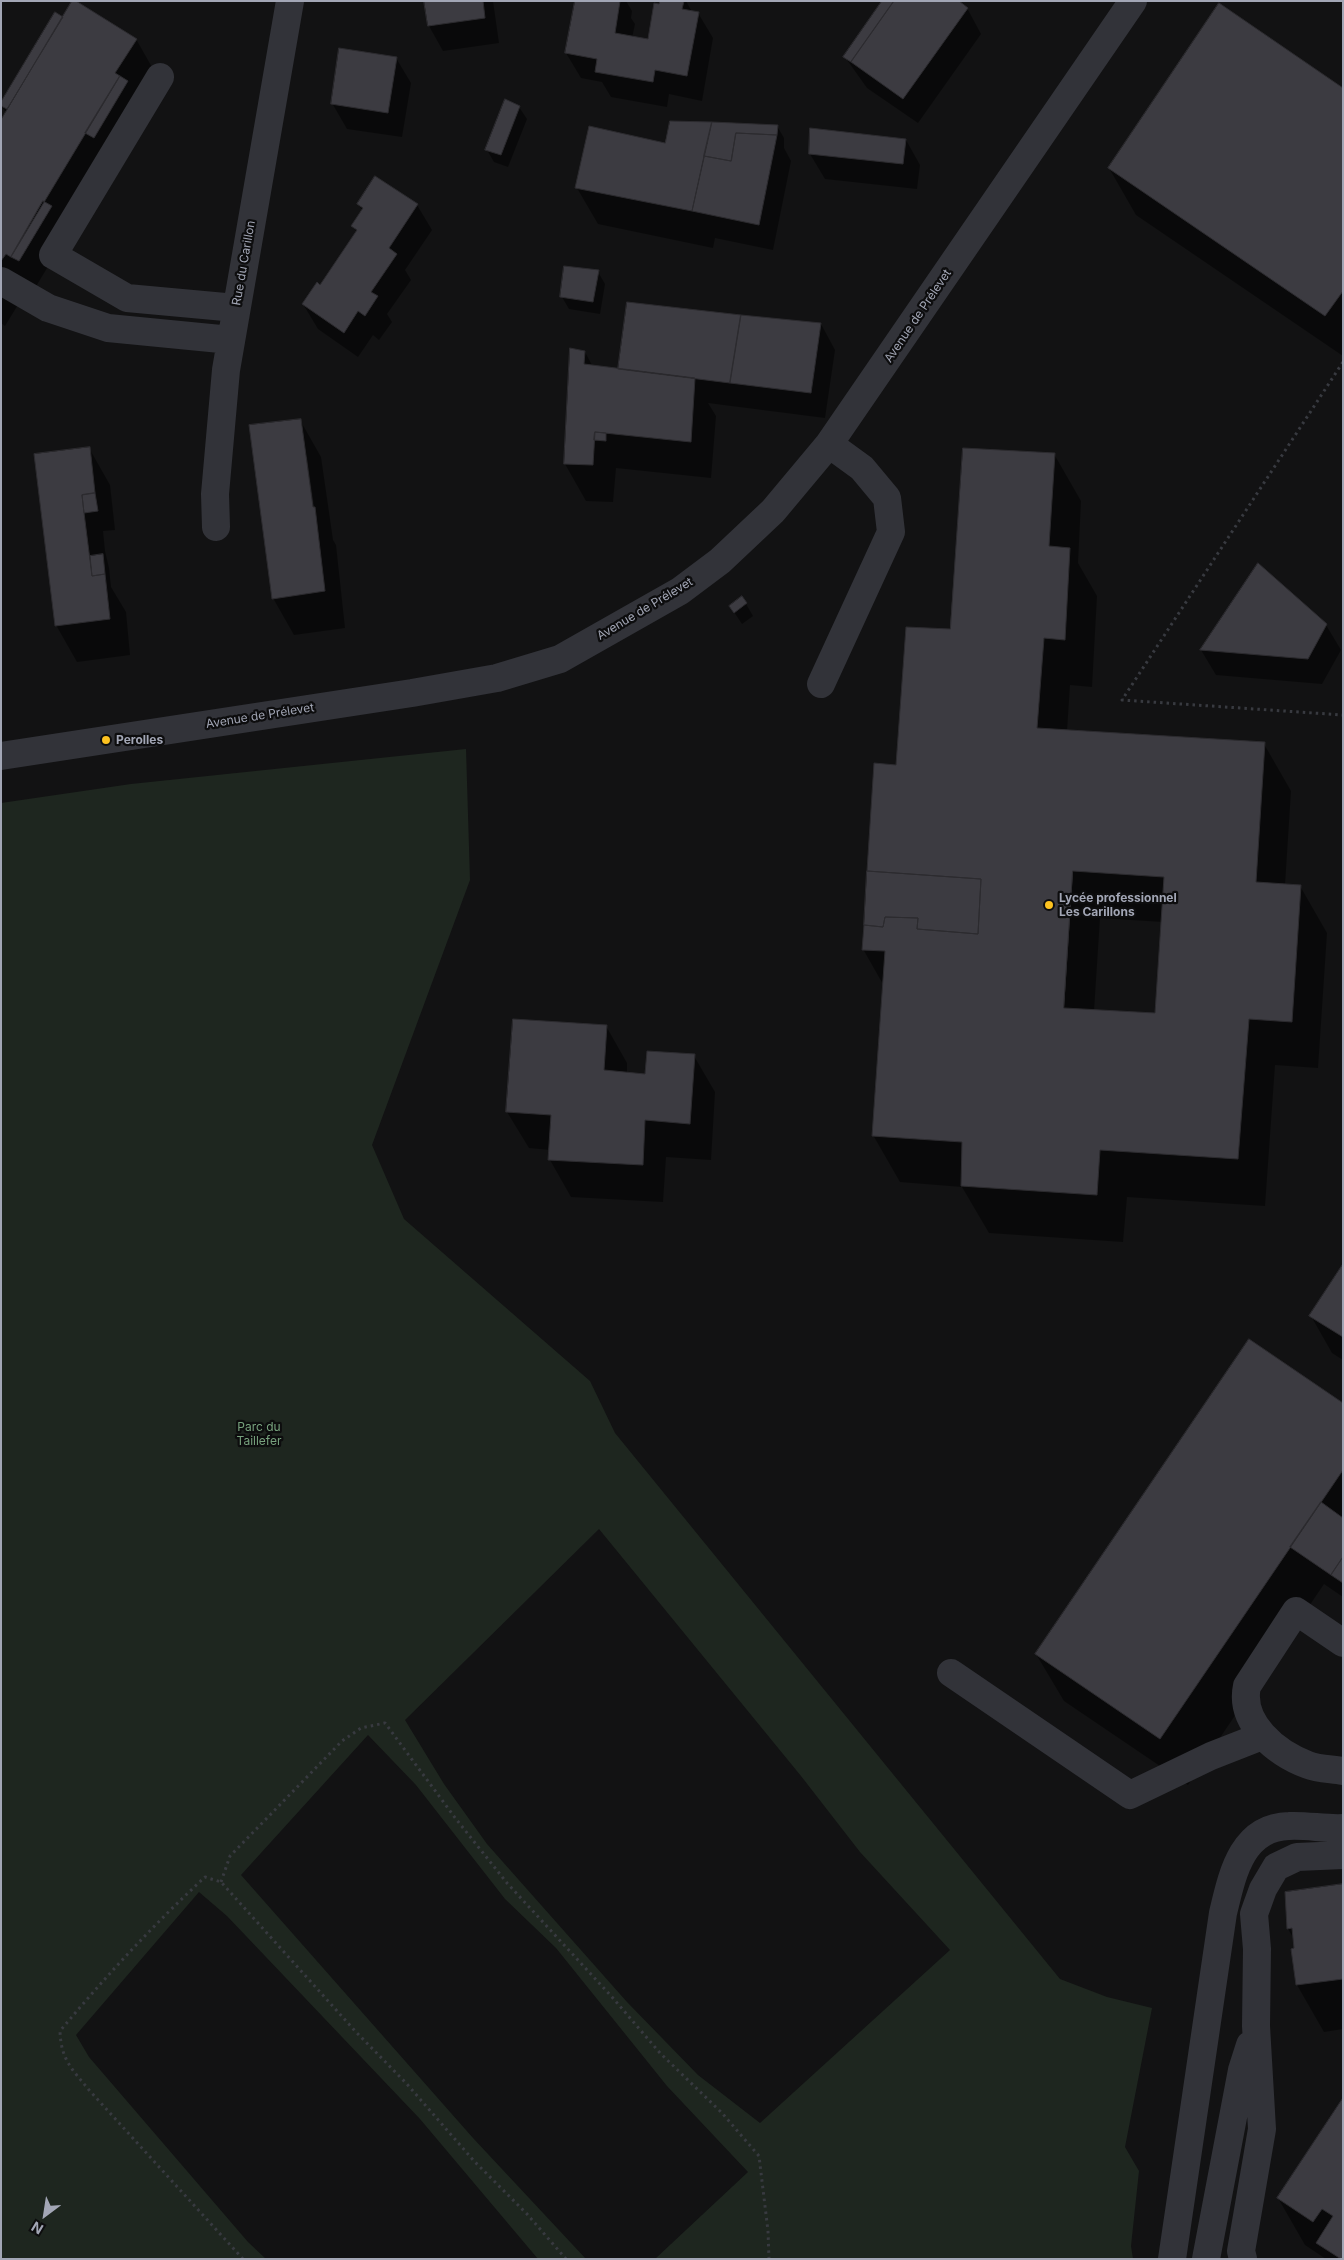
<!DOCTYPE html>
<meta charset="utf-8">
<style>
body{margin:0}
#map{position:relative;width:1344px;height:2260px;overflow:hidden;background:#121213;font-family:Inter,sans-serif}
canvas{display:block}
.frame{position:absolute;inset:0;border:2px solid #a2a6b5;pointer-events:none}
.north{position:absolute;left:20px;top:2190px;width:50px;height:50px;-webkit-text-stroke:4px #0d0d0e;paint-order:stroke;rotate:211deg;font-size:14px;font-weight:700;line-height:20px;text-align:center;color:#a2a6b5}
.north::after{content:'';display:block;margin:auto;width:18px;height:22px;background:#a2a6b5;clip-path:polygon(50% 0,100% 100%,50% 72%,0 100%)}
</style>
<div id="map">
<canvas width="1344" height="2260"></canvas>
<div class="frame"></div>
<div class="north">N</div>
</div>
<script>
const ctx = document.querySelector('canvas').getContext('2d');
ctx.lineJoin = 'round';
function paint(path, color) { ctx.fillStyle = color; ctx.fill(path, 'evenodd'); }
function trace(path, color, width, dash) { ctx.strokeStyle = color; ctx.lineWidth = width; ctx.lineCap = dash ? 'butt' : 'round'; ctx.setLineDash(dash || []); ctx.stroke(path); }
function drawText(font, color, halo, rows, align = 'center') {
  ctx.font = font + ' Inter,sans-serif'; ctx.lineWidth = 4.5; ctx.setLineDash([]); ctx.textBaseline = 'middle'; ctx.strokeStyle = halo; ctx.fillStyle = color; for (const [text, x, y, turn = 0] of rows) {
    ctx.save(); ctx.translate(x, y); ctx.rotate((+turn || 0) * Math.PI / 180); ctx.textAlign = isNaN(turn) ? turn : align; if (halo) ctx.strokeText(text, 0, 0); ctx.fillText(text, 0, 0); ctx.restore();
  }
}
const green = new Path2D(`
 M466,749L470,880L372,1145L404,1219L590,1381L615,1433L1060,1979L1107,1997L1152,2008L1125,2147L1139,2171L1131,2246L1133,2259H655L748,2172L667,2086L556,1948L505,1899L416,1785L368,1735L241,1875L473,2138L586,2259H538L420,2119L227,1916L199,1892L76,2035L89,2057L248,2242L266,2259H1V803L131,784ZM599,1529L801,1776L860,1852L950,1950L760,2123L698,2075L627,2002L487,1844L444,1784L405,1720Z`);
const shadow = new Path2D(`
 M425,1H493L499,43L443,51L429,26Z
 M576,1H626L632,11L631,18L635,24L632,38L649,40L661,1H686L692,12L698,13L713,38L702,101L669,94L667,107L611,97L602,82L581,78L566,53Z
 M967,8L981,34L918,123L867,88L845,57Z
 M63,19L136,39L157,76L140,114L32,293L27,290L5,326L1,323V122L6,113L1,105Z
 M396,58L411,83L402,137L347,129L332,103Z
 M1343,89V356L1136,215L1109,168Z
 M519,107L527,119L508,167L494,162L487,150Z
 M777,126L784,138V148L791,161L773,250L715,238L713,248L598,224L577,188L666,144Z
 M906,140L920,165L917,189L825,179L810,154Z
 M376,178L417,205L432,230L405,270L411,280L387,314L392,322L379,340L373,335L358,357L318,329L303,304L321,287L357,233L353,226L363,211L358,204Z
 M598,272L605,284L600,314L569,309L562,297Z
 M821,324L835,350L825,418L708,403L716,416L711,478L616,468L613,502L586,501L565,464L585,352L593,367L620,370Z
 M300,420L321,457L333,540L336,545L345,628L294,635L273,598ZM305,457H307L315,513H312Z
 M89,448L110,485L115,530L103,531L105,551L109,568L111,587L126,612L130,655L77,662L56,625Z
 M1054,454L1081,501L1078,563L1097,596L1092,687L1070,685L1067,731L1264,744L1291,791L1285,885L1300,886L1327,933L1318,1068L1275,1065L1265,1206L1127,1197L1123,1242L989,1233L962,1187L900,1182L873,1135L884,986L863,949L898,767L952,630ZM1100,918L1163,922L1156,1014L1094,1011Z
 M1258,565L1326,625L1341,650L1322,684L1216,675L1201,650Z
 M746,604L753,616L742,624L730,606Z
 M606,1026L627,1063V1073L647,1075L694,1056L715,1092L711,1160L666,1157L663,1202L571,1197L550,1160V1150L529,1148L507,1112Z
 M1343,1267V1360L1332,1353L1311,1316Z
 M1343,1405V1597L1324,1584L1188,1785L1064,1701L1036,1654Z
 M1343,1886V2029L1324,2032L1297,1985L1294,1939L1288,1929L1286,1893Z
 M1343,2100V2259H1326L1305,2245L1278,2198Z`);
const building = new Path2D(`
 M72,1H76L137,39L115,73L120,76L11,257L6,254L1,261V120Z
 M424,1H483L485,18L428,26Z
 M575,1H620L615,33L648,39L654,3L659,4L660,1H684L682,9L699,12L687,76L655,70L653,82L595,72L597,59L565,53Z
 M882,1H894L851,62L843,57Z
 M894,1H959L968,8L903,99L851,62Z
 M1219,3L1343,88V291L1325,316L1108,168Z
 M55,12L63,17L7,109L1,106V102Z
 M339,48L397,57L388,113L331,104Z
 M120,76L128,81L94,138L85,133Z
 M505,99L520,106L501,155L485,150Z
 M670,121L712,122L692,211L575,188L589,126L665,143Z
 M712,122L778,125L777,135L736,133L731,161L704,156Z
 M810,128L906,139L903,164L809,154Z
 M736,133L777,135L759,225L692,211L704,156L731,161Z
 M375,176L418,204L389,248L397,254L371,292L378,296L365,316L358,311L344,333L302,304L317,282L320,285L357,230L351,226L363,208L357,204Z
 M43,201L52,206L19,261L11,257Z
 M564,266L599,270L593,302L560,297Z
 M627,302L741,315L730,383L618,369Z
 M741,315L821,323L811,393L730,383Z
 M570,348L585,351L584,364L695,378L691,442L595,432L593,465L564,464Z
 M301,419L313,507H315L325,591L272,599L249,425Z
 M595,432L606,433V441L594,440Z
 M90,447L95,493L82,495L84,513L92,576L105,574L110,619L55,626L34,454Z
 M963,448L1055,453L1049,546L1070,548L1065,640L1044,638L1037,728L1265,742L1256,882L1301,885L1292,1022L1249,1019L1238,1159L1100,1150L1097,1195L961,1186L962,1142L872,1136L885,951L862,950L864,925L883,927L885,917L918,918L917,929L978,934L981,879L867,871L874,763L896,765L906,627L950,629ZM1073,871L1164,877L1155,1013L1064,1008Z
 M95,493L98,511L84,513L82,495Z
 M103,554L105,574L92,576L90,556Z
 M1258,563L1327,624L1308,659L1200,650Z
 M742,596L747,603L734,613L729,606Z
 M867,871L981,879L978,934L917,929L918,918L885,917L883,927L864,925Z
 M513,1019L607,1025L604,1070L645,1074L647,1051L695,1054L690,1124L645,1120L643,1165L548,1160L551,1115L506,1112Z
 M1343,1264V1337L1309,1316Z
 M1249,1339L1343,1403V1470L1160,1739L1035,1654Z
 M1321,1502L1343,1518V1557L1331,1575L1290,1547Z
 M1343,1557V1583L1331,1575Z
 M1343,1884V1979L1296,1985L1291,1949L1294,1948L1292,1928L1287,1929L1285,1892Z
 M1343,2098V2259H1341L1316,2243L1333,2216L1322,2209L1313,2222L1277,2198Z`);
const path = new Path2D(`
 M1343,362L1122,700L1343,715
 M221,1882L230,1856L342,1741L361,1728L385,1723L456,1819L507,1883L612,1997L660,2053L722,2113L759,2156L768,2231L769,2259
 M243,2259L89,2090C72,2069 61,2060 60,2031C105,1977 154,1924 205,1877L221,1882L356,2032L406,2083L474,2161L527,2214L566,2259`);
const minor = new Path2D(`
 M160,77L53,255L127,298L236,308
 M1,281L48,308L108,328L231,340
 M216,527L215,494L226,370L290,1
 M821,684L891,532L887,498L862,468L829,444
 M1,756L412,693L497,678L560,659L680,591L720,561L773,511L829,444L1133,1
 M1343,1643L1296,1611L1247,1686C1239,1723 1276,1753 1308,1765C1318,1769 1332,1769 1343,1771
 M951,1673L1130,1795L1211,1756L1262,1736
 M1172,2259L1223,1913C1232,1876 1241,1827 1289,1826C1307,1825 1325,1829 1343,1828
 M1206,2259L1242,2070L1250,2045
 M1243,2259L1241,2251L1262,2129L1256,2026L1257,1949L1254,1914L1263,1889L1276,1867L1297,1857L1343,1855`);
const markers = [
 [106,740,5,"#fdc220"],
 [1049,905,5,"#fdc220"]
];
const streetNames = [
 ["Rue du Carillon",244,263,-80],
 ["Avenue de Prélevet",918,316,-56],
 ["Avenue de Prélevet",645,609,-31],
 ["Avenue de Prélevet",260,716,-9]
];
const poiNames = [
 ["Perolles",116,740],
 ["Lycée professionnel",1059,898],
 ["Les Carillons",1059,912]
];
const parkNames = [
 ["Parc du",259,1427],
 ["Taillefer",259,1441]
];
paint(green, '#1e261f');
paint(shadow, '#0007');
paint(building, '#3c3b41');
trace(building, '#2c2b2f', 1);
trace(path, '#383a40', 3, [2.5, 4]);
trace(minor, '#323339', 28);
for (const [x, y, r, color] of markers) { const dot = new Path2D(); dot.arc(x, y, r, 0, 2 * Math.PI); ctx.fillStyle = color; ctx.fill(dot); trace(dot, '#0d0d0e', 2); }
drawText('12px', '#a2a6b5', '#0d0d0e', streetNames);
drawText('bold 12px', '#a2a6b5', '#0d0d0e', poiNames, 'left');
drawText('12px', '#77a17d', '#0d0d0e', parkNames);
</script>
